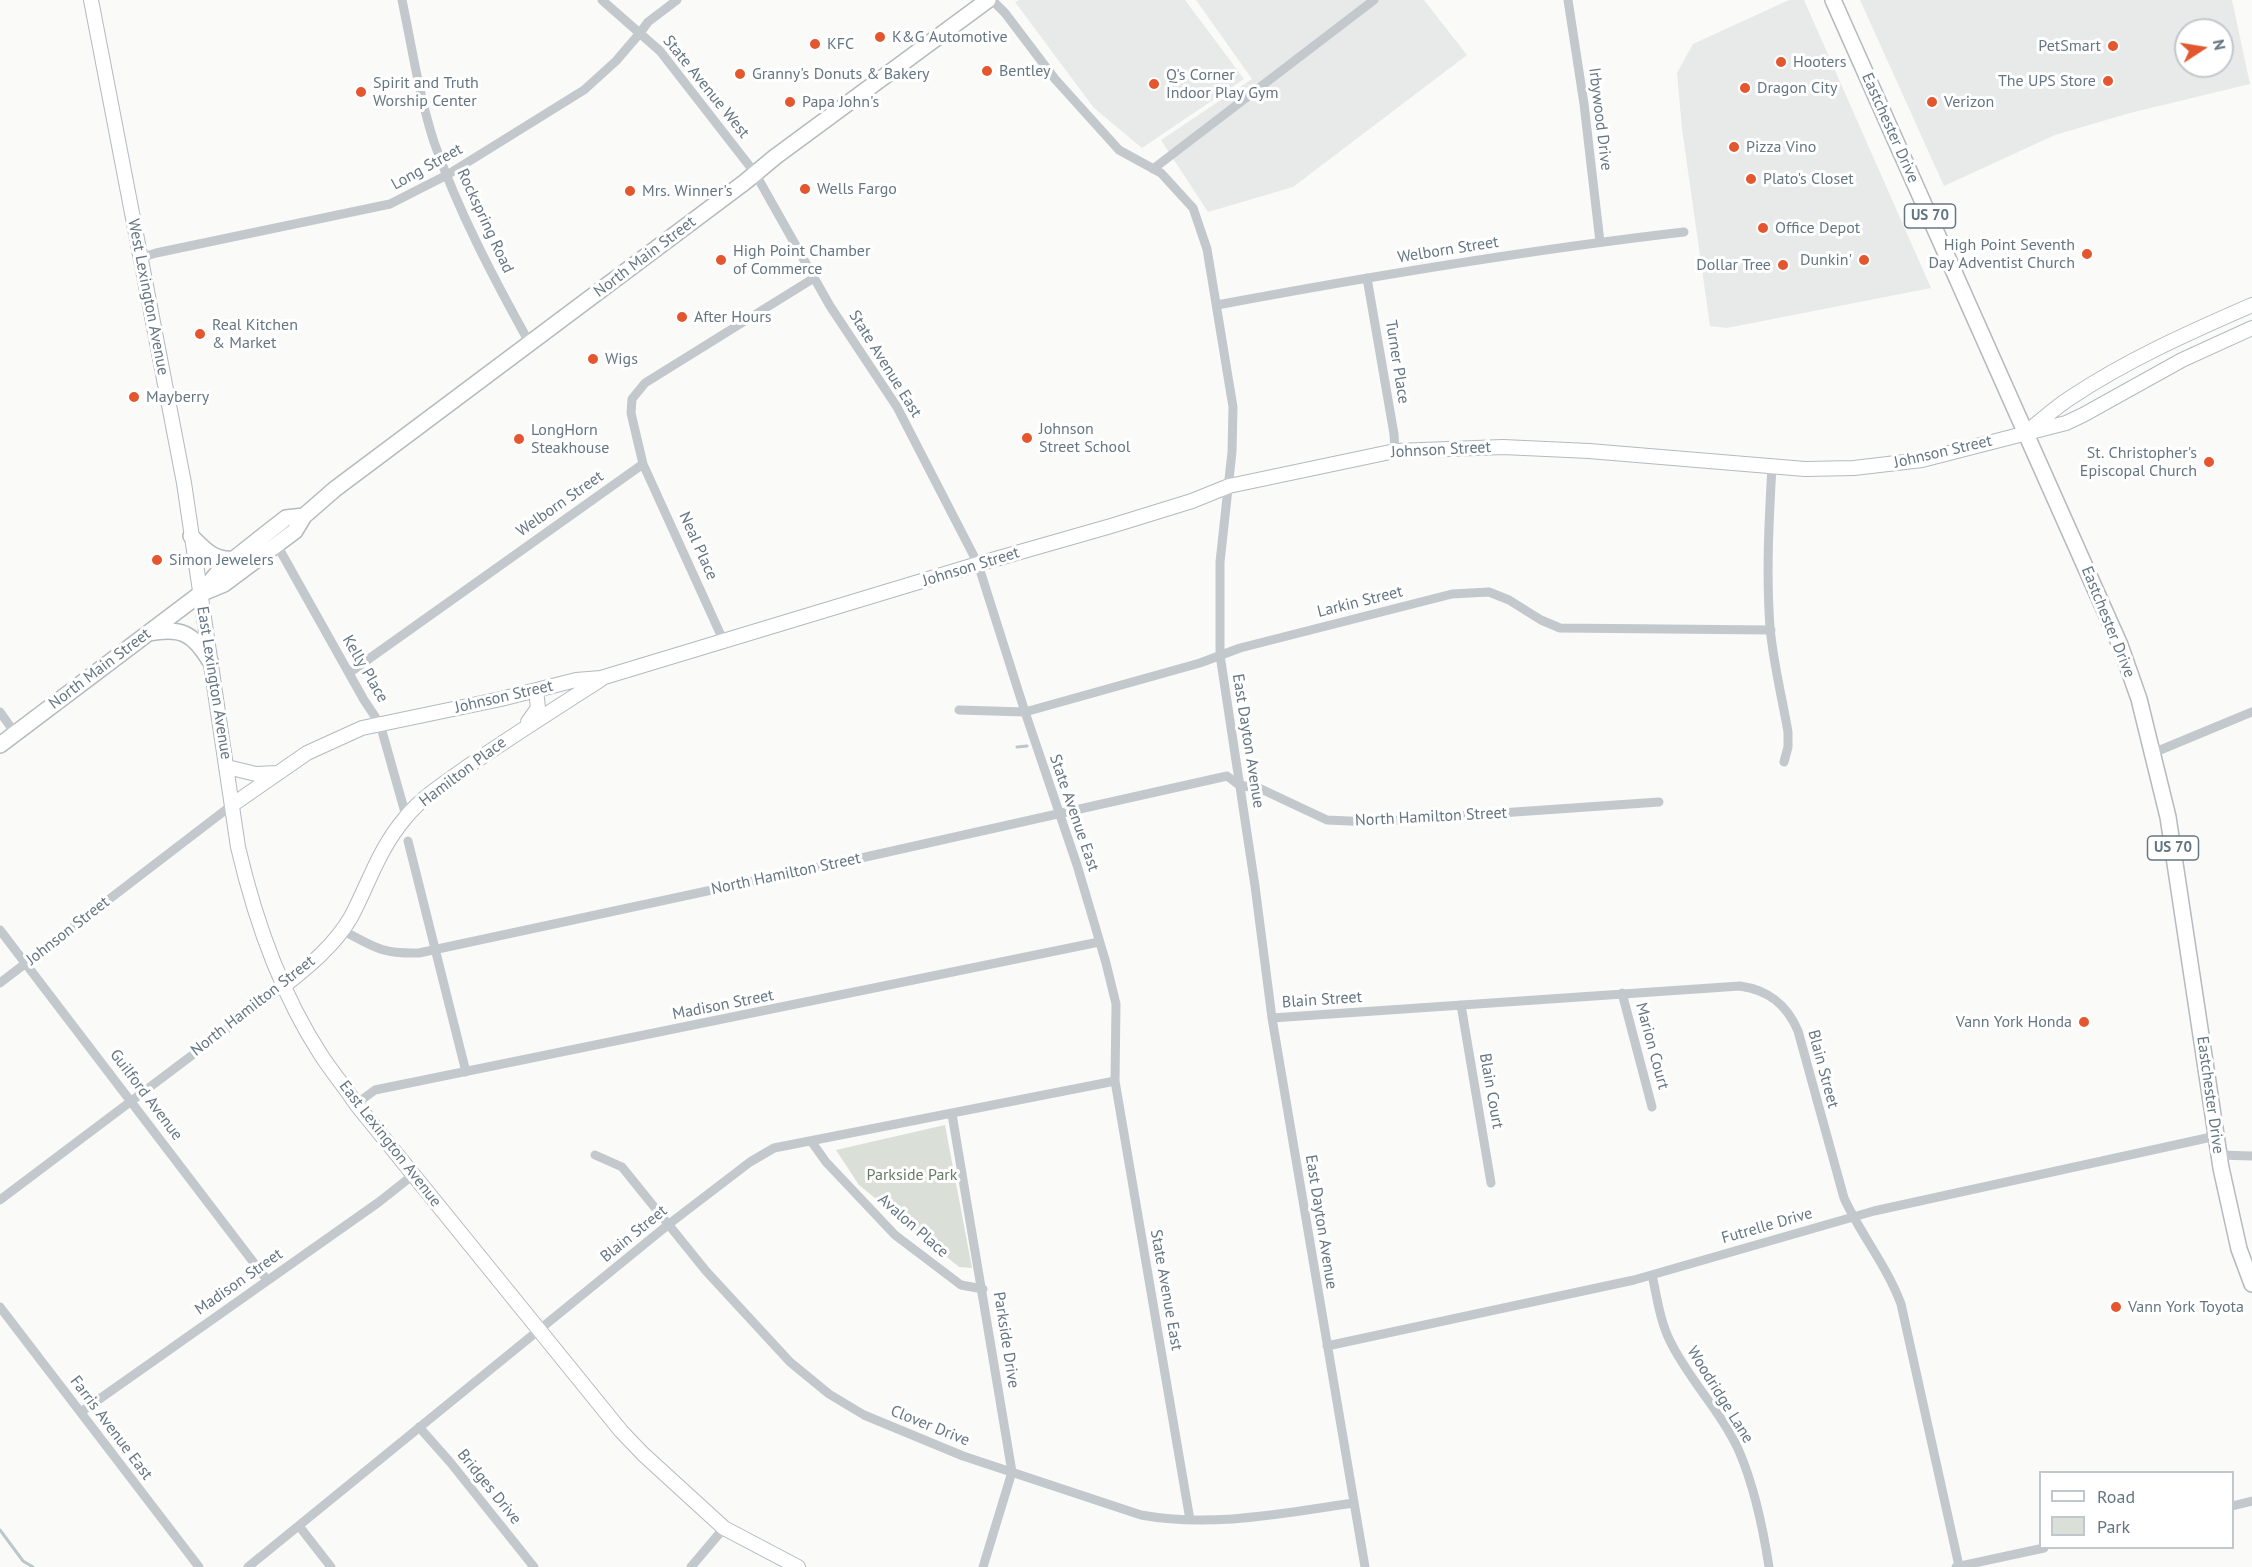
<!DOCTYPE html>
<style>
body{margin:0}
#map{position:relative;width:2252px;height:1567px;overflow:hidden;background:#fafaf8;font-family:"PT Sans",sans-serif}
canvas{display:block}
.legend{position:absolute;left:2039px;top:1471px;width:195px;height:78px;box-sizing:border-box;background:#fff;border:2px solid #c1c8cd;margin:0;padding:8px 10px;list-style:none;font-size:18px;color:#657683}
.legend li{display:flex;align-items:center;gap:12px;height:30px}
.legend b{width:30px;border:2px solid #c1c8cd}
.north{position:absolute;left:2174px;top:18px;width:60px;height:60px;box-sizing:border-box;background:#fff;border:2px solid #c1c8cd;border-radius:50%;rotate:78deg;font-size:16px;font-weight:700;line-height:24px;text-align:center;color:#657683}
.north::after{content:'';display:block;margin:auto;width:21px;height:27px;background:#e4572e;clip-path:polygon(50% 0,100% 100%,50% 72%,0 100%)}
</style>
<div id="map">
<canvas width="2252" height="1567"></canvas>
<ul class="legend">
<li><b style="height:8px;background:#fff"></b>Road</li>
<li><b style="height:16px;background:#dadfd7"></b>Park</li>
</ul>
<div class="north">N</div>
</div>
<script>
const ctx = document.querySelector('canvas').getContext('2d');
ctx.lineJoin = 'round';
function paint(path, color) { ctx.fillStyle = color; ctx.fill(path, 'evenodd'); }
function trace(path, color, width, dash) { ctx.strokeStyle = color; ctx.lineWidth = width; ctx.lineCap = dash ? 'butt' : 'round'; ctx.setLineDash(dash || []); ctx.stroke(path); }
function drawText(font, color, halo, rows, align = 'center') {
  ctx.font = font + ' "PT Sans",sans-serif'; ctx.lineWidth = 6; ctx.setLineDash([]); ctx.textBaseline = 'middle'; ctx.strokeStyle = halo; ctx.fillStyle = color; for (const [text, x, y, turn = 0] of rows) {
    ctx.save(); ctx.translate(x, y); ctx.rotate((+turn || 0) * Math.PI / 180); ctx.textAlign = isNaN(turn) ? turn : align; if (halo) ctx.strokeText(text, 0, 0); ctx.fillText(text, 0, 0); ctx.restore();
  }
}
const built = new Path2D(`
 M1019,0H1185L1244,79L1142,148L1094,108L1015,2Z
 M1196,0H1424L1467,55L1293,187L1208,212L1161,140L1252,79Z
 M1789,0H1804L1931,288L1727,328L1710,326L1682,129L1677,73L1693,44Z
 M1860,0H2232L2250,84L2130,113L2055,135L1944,186ZM2186,30H2222V66H2186Z`);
const green = new Path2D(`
 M945,1125L972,1268L959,1267L859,1185L836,1150Z`);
const stream = new Path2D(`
 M1017,747L1027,746
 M0,1530L23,1561L33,1567`);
const street = new Path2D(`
 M402,0C412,47 419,96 434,142C459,213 494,279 530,344
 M602,0L660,51L755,173L830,306L897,407L978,564L1025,712L1077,865L1106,963L1116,1004L1115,1081L1190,1520
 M992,0L1005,13L1055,79L1119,150L1161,173L1193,208L1207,249L1233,407L1232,452L1220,562V655L1255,886L1272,1018L1365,1567
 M1568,0L1584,104L1600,242
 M1153,169L1374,0
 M140,258L156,253L390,204L447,175L584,90L616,61L640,33L648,22L677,0
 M1367,278L1394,434L1395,451
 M1217,305C1372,276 1528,250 1684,232
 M1772,466C1769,520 1766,574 1770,627C1773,662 1782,697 1788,732V747L1784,762
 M277,545L364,700L380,724L406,816
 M724,642L643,464L631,413L632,399L645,383L814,278
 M349,673L643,464
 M959,710L1025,712L1200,663L1240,648L1452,594L1489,592L1509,600L1541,620L1560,628L1771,630
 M0,712L15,733
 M2153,753L2252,712
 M408,841L466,1072
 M0,930L267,1280
 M342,930C374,947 381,954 419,953L870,856L1227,776L1239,785L1261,789L1327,820L1371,822L1659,802
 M0,983L232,805
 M1622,993L1652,1107
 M1461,1005L1491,1183
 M1272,1018L1740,986C1769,990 1787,1005 1798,1031L1844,1198C1861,1235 1887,1266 1901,1304L1959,1566
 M356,1104L375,1090L1099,942
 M952,1114L1012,1472L983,1567
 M811,1141L826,1162L895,1235L961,1285L983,1289
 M595,1155L622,1167L706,1271L790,1362L829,1394L864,1415L963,1456L1141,1515C1212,1528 1284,1513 1354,1503
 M2219,1155L2252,1156
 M0,1200L284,986
 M1652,1275C1657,1297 1660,1321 1670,1341C1689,1380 1721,1411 1739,1451C1755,1488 1763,1528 1769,1567
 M0,1307L199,1567
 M1327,1346L1634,1280L1874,1211L2216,1136
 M81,1412L379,1202L413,1175
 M419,1427L450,1462L534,1567
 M2232,1506L2252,1501
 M299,1526L331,1567
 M248,1567L669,1224L750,1162L774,1148L1115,1081
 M691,1567L724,1528
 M1956,1567L2044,1548`);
const secondary = new Path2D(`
 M91,0L184,483L238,847C255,920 280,992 321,1055C332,1072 345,1087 356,1104L621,1431L643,1454L724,1528L798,1567
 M2030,429C2043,419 2056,407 2070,398C2127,360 2190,332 2252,305
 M528,722L538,708L536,690
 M227,767L256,774L277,773
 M232,805L307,753L362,728L501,699L576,680L601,678L978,564L1111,526L1192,501L1229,486L1395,451L1503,447L1589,451L1805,469L1854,468L1922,460L2066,423L2083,415L2182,360L2252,328
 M284,986C309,966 335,945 351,917C370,881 378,850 406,817C423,796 448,781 470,765C512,736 556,708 600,680`);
const primary = new Path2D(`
 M1833,0L2120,645L2139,699L2168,817L2221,1168L2239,1249L2252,1284
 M191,536C205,550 214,561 234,559
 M200,594L224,584L295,531L304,516L335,489L745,182L775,157L988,0
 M149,633C181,627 193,633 210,661
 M0,745L200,594L220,570L268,532L286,518L304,516`);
const markers = [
 [880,37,6,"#e4572e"],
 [815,44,6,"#e4572e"],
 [2113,46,6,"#e4572e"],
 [1781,62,6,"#e4572e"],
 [987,71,6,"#e4572e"],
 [740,74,6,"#e4572e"],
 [2108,81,6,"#e4572e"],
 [1154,84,6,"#e4572e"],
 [1745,88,6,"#e4572e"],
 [361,92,6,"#e4572e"],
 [790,102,6,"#e4572e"],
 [1932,102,6,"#e4572e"],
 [1734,147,6,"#e4572e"],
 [1751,179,6,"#e4572e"],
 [805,189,6,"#e4572e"],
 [630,191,6,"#e4572e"],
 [1763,228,6,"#e4572e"],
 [2087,254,6,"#e4572e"],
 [721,260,6,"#e4572e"],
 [1864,260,6,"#e4572e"],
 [1783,265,6,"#e4572e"],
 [682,317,6,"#e4572e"],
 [200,334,6,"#e4572e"],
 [593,359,6,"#e4572e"],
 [134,397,6,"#e4572e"],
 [1027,438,6,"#e4572e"],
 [519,439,6,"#e4572e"],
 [2209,462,6,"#e4572e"],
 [157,560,6,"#e4572e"],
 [2084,1022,6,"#e4572e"],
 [2116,1307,6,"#e4572e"]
];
const shields = [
 [1930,216,51],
 [2173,848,51]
];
const shieldNames = [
 ["US 70",1930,216],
 ["US 70",2173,848]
];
const poiNames = [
 ["K&G Automotive",892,37],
 ["KFC",827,44],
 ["PetSmart",2101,46,"right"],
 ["Hooters",1793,62],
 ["Bentley",999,71],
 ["Granny's Donuts & Bakery",752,74],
 ["Q's Corner",1166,75],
 ["Indoor Play Gym",1166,93],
 ["The UPS Store",2096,81,"right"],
 ["Spirit and Truth",373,83],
 ["Worship Center",373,101],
 ["Dragon City",1757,88],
 ["Papa John's",802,102],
 ["Verizon",1944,102],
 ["Pizza Vino",1746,147],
 ["Plato's Closet",1763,179],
 ["Wells Fargo",817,189],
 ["Mrs. Winner's",642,191],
 ["Office Depot",1775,228],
 ["High Point Seventh",2075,245,"right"],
 ["Day Adventist Church",2075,263,"right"],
 ["High Point Chamber",733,251],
 ["of Commerce",733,269],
 ["Dunkin'",1852,260,"right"],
 ["Dollar Tree",1771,265,"right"],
 ["After Hours",694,317],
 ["Real Kitchen",212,325],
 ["& Market",212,343],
 ["Wigs",605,359],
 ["Mayberry",146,397],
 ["Johnson",1039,429],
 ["Street School",1039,447],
 ["LongHorn",531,430],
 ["Steakhouse",531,448],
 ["St. Christopher's",2197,453,"right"],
 ["Episcopal Church",2197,471,"right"],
 ["Simon Jewelers",169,560],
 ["Vann York Honda",2072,1022,"right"],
 ["Vann York Toyota",2128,1307]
];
const streetNames = [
 ["State Avenue West",706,87,51],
 ["Irbywood Drive",1600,119,83],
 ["Eastchester Drive",1890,128,66],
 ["Long Street",427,167,-29],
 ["Rockspring Road",485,221,65],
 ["Welborn Street",1448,250,-9],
 ["North Main Street",645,257,-37],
 ["West Lexington Avenue",148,297,79],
 ["Turner Place",1397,362,81],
 ["State Avenue East",885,364,58],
 ["Johnson Street",1441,450,-3],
 ["Johnson Street",1943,452,-13],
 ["Welborn Street",560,504,-35],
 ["Neal Place",698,546,66],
 ["Johnson Street",971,567,-17],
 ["Larkin Street",1360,602,-14],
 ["Eastchester Drive",2108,622,68],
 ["North Main Street",100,669,-37],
 ["Kelly Place",365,669,60],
 ["East Lexington Avenue",214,683,81],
 ["Johnson Street",504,697,-13],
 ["East Dayton Avenue",1248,741,81],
 ["Hamilton Place",463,772,-37],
 ["State Avenue East",1074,813,71],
 ["North Hamilton Street",1431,817,-3],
 ["North Hamilton Street",786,874,-12],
 ["Johnson Street",68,931,-38],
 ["Blain Street",1322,1000,-4],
 ["Madison Street",723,1005,-11],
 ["North Hamilton Street",253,1006,-38],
 ["Marion Court",1652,1046,75],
 ["Blain Street",1823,1069,75],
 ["Blain Court",1491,1091,80],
 ["Guilford Avenue",146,1095,53],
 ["Eastchester Drive",2210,1095,82],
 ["East Lexington Avenue",390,1144,52],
 ["East Dayton Avenue",1321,1222,81],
 ["Avalon Place",913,1226,41],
 ["Futrelle Drive",1767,1226,-16],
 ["Blain Street",634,1234,-39],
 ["Madison Street",239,1282,-35],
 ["State Avenue East",1166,1290,80],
 ["Parkside Drive",1006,1340,81],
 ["Woodridge Lane",1720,1395,58],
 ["Clover Drive",930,1426,22],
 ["Farris Avenue East",111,1428,53],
 ["Bridges Drive",489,1487,51]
];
const parkNames = [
 ["Parkside Park",912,1175]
];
paint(built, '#e8e9e9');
paint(green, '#dadfd7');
trace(stream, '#bbc7cb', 3);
trace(secondary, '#b3babf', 16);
trace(primary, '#b5babe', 18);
trace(street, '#c3c8cc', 9);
trace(secondary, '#fff', 14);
trace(primary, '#fff', 15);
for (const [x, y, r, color] of markers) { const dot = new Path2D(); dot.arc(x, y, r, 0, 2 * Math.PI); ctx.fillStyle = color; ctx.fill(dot); trace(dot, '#fff', 2); }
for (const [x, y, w] of shields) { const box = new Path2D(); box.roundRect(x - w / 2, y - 12, w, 24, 4.5); ctx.fillStyle = '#fff'; ctx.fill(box); trace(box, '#657683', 1.5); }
drawText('bold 15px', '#657683', null, shieldNames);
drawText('16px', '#657683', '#fff', poiNames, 'left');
drawText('16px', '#657683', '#fff', streetNames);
drawText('16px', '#687a64', '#fff', parkNames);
</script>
